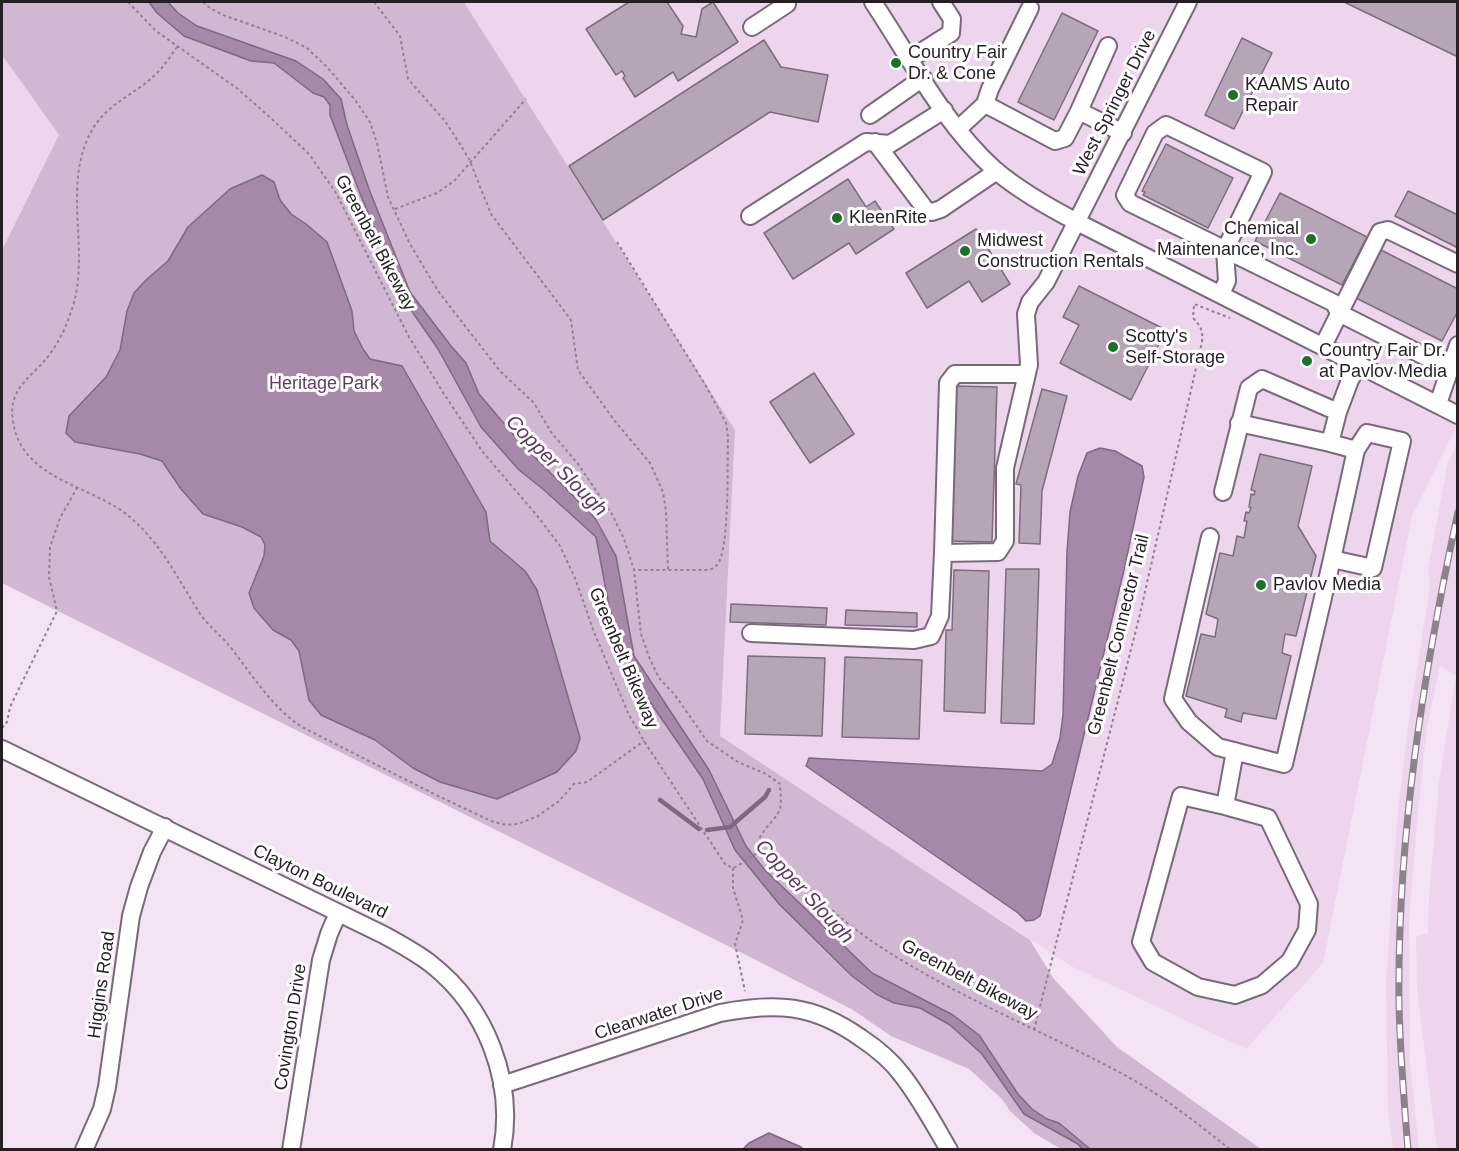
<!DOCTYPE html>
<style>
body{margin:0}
#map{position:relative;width:1459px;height:1151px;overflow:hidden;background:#f4e2f5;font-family:Helvetica,sans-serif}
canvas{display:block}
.frame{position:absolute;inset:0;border:3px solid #251f25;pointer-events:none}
</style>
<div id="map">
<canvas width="1459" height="1151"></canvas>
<div class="frame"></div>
</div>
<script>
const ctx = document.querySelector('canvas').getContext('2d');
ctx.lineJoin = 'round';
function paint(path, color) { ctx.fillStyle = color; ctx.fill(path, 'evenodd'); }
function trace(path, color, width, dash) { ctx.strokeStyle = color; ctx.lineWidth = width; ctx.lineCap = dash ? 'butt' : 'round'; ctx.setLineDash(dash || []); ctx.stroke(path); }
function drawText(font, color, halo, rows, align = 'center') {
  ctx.font = font + ' Helvetica,sans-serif'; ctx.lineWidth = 6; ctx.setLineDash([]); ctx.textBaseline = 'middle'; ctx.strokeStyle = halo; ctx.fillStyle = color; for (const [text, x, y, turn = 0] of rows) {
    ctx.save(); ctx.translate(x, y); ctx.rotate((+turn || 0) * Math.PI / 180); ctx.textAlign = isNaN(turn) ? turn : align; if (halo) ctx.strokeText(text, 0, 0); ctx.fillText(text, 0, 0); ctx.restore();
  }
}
const built = new Path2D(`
 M464,2H1457V425L1412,516L1323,963L1246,1049L1071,966L720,737L735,430Z
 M2,55L59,135L2,250Z
 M1457,444V1149H1437L1417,990L1416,936L1428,933L1429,897L1439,782L1456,676L1440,666L1427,726L1417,823L1409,920L1410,1063L1419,1149H1393L1388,1110L1386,983L1397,819L1409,719L1430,587L1428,569L1448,462Z`);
const green = new Path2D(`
 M2,2H464L735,430L720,736L1030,940L1053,978L1117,1047L1261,1149H1061L1034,1133L1010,1111L1002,1099L969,1069L891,1036L853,1010L752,958L2,583V250L59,135L2,55Z`);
const water = new Path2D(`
 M149,2H168L178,13L197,26L296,61L323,79L341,99L347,125L369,189L410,292L451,346L466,363L479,394L517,439L595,518L616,556L634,656L709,770L746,846L764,869L872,973L953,1015L979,1035L1018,1094L1032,1109L1047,1119L1059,1123L1090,1149H1082L1078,1144L1024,1114L982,1054L950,1025L920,1008L894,1003L876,994L852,976L779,904L735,850L703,779L637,683L620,641L609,606L596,537L544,490L519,470L481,427L438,349L404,300L359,191L330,115V105L324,97L313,93L274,63L251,61L184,36L157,13Z
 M262,175L274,182L280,200L291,214L306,224L327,242L352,311L354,331L363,349L370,359L402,366L486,512L490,541L525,571L537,590L580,738L576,751L557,772L497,799L440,782L413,768L375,740L321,715L309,700L299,651L291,640L273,630L254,608L249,593L264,556L265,545L261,537L242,527L203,514L181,489L162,461L140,454L75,442L66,433L69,416L106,377L120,350L127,311L134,293L147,279L168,261L188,227L230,189Z
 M1100,448L1115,451L1142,466L1144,477L1124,570L1040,916L1034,920L1026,921L1018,913L806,766L809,758L1042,771L1052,764L1060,738L1063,715L1067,552L1070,512L1078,476L1087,453Z
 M769,1133L801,1147L803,1149H743L749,1143Z`);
const stream = new Path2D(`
 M660,800L699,829
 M707,830L730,827L765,797L769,790`);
const building = new Path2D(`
 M629,2H667L683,26L681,34L696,37L702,9L713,2L738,42L678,81L673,72L635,97L623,78L625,76L622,71L616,75L586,29Z
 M1344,2H1458V53L1456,56Z
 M1062,13L1098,31L1054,120L1018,102Z
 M1242,38L1272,53L1234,129L1205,115Z
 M764,40L781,67L828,75L818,122L770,112L603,220L569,166Z
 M1166,144L1233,178L1208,228L1143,195L1145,192L1142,191Z
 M848,179L866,207L875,201L894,229L856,254L849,243L793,279L764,233Z
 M1408,191L1458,215V248L1395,216Z
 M1280,193L1367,237L1342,285L1255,241Z
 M976,229L1010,284L982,302L969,281L927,308L906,273Z
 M1381,250L1458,289V311L1442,341L1356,298Z
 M1079,286L1166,330L1131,400L1060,363L1079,325L1063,317Z
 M814,373L854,434L810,463L770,402Z
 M955,386L997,387L992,542L950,541Z
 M1042,389L1067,396L1042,491L1040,544L1019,543L1021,485L1016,484Z
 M1260,454L1312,466L1298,526L1316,556L1296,636L1285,634L1282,653L1291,656L1276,719L1243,713L1241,722L1225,717L1227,709L1186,696L1201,634L1215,637L1218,619L1206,614L1220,553L1233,556L1237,536L1244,538L1247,521H1244L1246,512L1249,513L1251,508L1249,507L1251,494L1254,495L1255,491L1251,490Z
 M1006,569H1039L1034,724L1001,723Z
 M954,570L989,571L985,713L944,711L946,630H952Z
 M731,604L827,608L826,625L730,622Z
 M846,610L917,613V627L845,625Z
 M748,656L825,658L822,736L745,734Z
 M845,657L922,660L919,739L842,737Z`);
const path = new Path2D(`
 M128,2L156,31L238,89L274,121L309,154L336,193L409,337L444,394L482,451L539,518L560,546L575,578L594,632L628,713L644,741L725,864L733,868C743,864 754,852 765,851C773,851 785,864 790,869C815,897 845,923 876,944C956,997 1046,1032 1130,1078C1166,1098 1199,1125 1231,1150
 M203,2L210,8L223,15L285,37L307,48L327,67L356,101L370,122L377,143L388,197L410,244L438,291L500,371L534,403L551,432L578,464L612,514L624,539L634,570L641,634L649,657L659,678L675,695L707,741L738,762L766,774L780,784C780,791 782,802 780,809C775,823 754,833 758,853
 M374,2L400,36L408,79L445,121L458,141L469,159L491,214L571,320L578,370L614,420L650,463L663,492L666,512L668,569
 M177,47C171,55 165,65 158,72C136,95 107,102 91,132C62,186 90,249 73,306C68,321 62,337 52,351C35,377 7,385 13,422C22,481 94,485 131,518C161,544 177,577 197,609C205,623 217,632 227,643C251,672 269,705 302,727L436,795L491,821L506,825L518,824L538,816L559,801L574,784L587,782L644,741
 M395,209L437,193L454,181L526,99
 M617,242L706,386L726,423L728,437C727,461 730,550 717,565C715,567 712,569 709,570H635
 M2,728L7,722L10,707L57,611L49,577L50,547L60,518L77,488
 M733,868V888L743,920L735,944L745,991
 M1034,1030L1139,618L1202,342C1203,331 1201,326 1193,318L1194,304L1230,318`);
const minor = new Path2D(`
 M873,2C910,58 944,124 995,170C1020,191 1048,207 1077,222L1458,415
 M752,27L787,4
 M910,59L951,33L952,19L941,2
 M985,104L990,89L1030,8
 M1079,111L1108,46
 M870,115L923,78
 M958,129L985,104L1055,141L1065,138L1079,111L1123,133
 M875,142L926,210L932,212L941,209L997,171
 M750,216L866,142L890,144L944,110
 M1221,294L1227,281L1225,250L1263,172L1166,125L1155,133L1125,195L1130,203L1334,303L1339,313L1450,369
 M1323,346L1380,232L1388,230L1458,264
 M1438,404L1458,345
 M1239,423L1330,443L1338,412
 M1223,492L1249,388L1262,379L1338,412L1350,380L1359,364
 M1210,537L1173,699L1189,722L1218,747L1284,764L1332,559L1373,568L1402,441L1367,433L1356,450L1330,443
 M943,553L948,383L955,374H1027
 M1332,559L1356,450
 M751,633L914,640L931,636L940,616L943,553L998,552L1005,541V468L1029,365L1026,314L1030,302L1046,282L1188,2
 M2,749L384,935C400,944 417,953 431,964C486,1007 515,1081 502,1150
 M1225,806L1268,818L1309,904L1307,930L1290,961L1262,985L1235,995L1198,987L1153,962L1141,942L1181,796L1225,806L1235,751
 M502,1085L720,1013C776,1002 813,1004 861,1038C876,1048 891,1060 902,1075C920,1098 934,1124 949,1150
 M84,1150L102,1109L107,1087L131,916L139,887L152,852L165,827
 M291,1150L321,960L329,934L338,913`);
const rail = new Path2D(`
 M1408,1150C1404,1101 1400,1053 1399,1004C1397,839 1423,674 1458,512`);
const markers = [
 [896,63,6,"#167422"],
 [1233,95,6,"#167422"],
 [837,218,6,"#167422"],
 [1311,239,6,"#167422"],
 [965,251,6,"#167422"],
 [1113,347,6,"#167422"],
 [1307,361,6,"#167422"],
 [1261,585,6,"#167422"]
];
const poiNames = [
 ["Country Fair",908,53],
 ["Dr. & Cone",908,74],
 ["KAAMS Auto",1245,85],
 ["Repair",1245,106],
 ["KleenRite",849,218],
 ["Chemical",1299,229,"right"],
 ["Maintenance, Inc.",1299,250,"right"],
 ["Midwest",977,241],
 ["Construction Rentals",977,262],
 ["Scotty's",1125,337],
 ["Self-Storage",1125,358],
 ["Country Fair Dr.",1319,351],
 ["at Pavlov Media",1319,372],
 ["Pavlov Media",1273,585]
];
const streetNames = [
 ["West Springer Drive",1115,103,-63],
 ["Greenbelt Bikeway",375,243,62],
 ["Greenbelt Connector Trail",1119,635,-76],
 ["Greenbelt Bikeway",623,658,67],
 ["Clayton Boulevard",320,882,26],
 ["Greenbelt Bikeway",969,980,28],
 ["Higgins Road",102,985,-82],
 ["Clearwater Drive",659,1014,-18],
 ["Covington Drive",291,1027,-81]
];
const parkNames = [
 ["Heritage Park",324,384]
];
const waterNames = [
 ["Copper Slough",556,466,45],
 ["Copper Slough",804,892,47]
];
paint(built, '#edd5ee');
paint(green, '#d1b8d2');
paint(water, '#a689a8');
trace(water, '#7f6981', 1.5);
trace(stream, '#7f6981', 4.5);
paint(building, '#b6a5b6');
trace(building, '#7c6d7d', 1.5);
trace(minor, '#796a7a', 20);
trace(path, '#8e828f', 2, [3, 3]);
trace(minor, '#fff', 16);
trace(rail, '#8d818d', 7);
trace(rail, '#fff', 4.5, [14]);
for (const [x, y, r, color] of markers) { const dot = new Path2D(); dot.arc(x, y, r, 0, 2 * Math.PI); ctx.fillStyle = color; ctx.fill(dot); trace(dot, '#fff', 2); }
drawText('18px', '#251f25', '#fff', poiNames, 'left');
drawText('18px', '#251f25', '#fff', streetNames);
drawText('18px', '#643b67', '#fff', parkNames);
drawText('italic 20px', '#5e3661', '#fff', waterNames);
</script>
